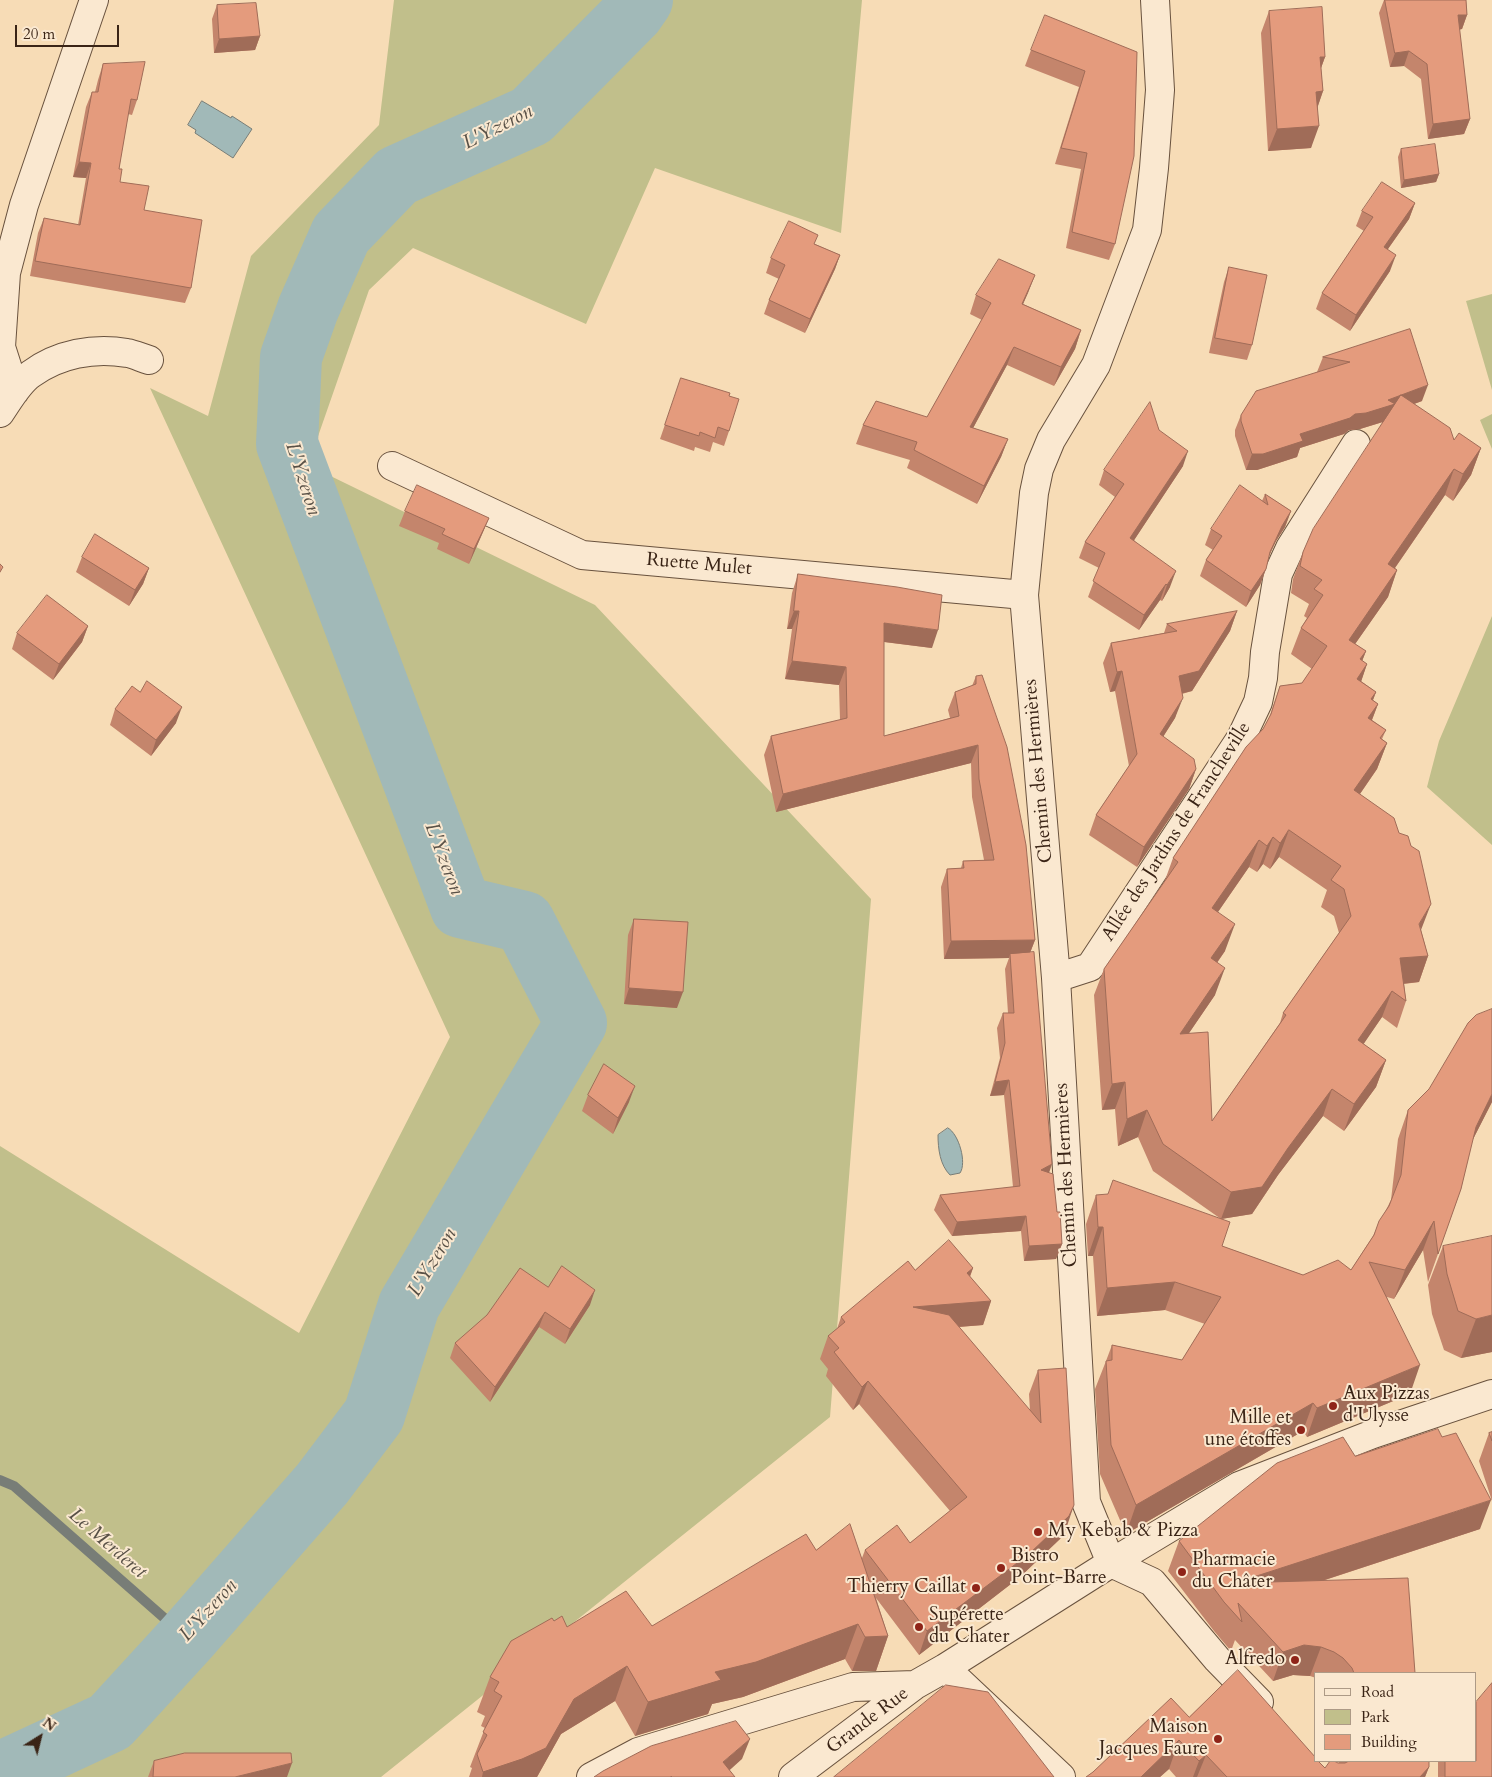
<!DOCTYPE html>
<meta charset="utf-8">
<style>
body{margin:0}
#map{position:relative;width:1492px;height:1777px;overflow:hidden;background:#f7dcb6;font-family:Cardo,serif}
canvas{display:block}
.legend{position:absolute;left:1314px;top:1672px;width:162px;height:90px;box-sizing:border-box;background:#fae8d0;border:1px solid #ad9a86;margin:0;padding:6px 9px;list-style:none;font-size:15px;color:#3a2416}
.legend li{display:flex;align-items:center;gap:10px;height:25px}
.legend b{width:25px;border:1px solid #ad9a86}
.north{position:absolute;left:15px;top:1712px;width:50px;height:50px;-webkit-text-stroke:4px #fae8d0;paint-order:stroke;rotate:36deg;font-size:14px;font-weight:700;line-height:20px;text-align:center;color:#3a2416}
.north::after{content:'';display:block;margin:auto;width:18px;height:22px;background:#3a2416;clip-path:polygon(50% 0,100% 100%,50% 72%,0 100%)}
.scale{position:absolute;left:15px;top:25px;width:104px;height:22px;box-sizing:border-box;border:2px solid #3a2416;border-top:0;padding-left:6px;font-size:15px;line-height:18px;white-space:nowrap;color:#3a2416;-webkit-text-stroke:4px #fae8d0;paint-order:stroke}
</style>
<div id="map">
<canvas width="1492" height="1777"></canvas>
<ul class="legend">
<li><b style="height:6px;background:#fae8d0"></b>Road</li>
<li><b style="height:14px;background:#c1bf8b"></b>Park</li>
<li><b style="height:14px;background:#e49b7d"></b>Building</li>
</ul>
<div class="north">N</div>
<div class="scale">20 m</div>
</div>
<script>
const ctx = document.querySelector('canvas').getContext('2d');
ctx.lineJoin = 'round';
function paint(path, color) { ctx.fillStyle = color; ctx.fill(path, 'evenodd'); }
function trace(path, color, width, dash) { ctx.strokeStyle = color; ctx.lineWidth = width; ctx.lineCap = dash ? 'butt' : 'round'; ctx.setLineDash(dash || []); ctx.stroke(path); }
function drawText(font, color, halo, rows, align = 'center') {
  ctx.font = font + ' Cardo,serif'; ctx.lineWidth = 4; ctx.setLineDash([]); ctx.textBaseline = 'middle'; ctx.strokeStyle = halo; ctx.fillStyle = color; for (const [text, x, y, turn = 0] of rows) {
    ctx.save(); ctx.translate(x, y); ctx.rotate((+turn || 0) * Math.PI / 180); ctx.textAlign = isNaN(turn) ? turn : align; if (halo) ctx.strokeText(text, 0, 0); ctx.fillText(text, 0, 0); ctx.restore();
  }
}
const green = new Path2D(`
 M394,0H862L841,233L655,168L586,324L413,248L369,290L308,465L595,605L871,899L830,1417L381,1777H0V1146L299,1333L450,1037L150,388L208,416L251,256L379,125Z
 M1492,294V390L1466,301Z
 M1492,414V449L1480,420Z
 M1492,616V845L1427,787L1439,741Z`);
const water = new Path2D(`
 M202,101L231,118L232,116L252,129L233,158L195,133L196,130L188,125Z
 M948,1128C959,1134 967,1163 960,1173L950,1175C940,1165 938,1149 938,1135Z`);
const stream = new Path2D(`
 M0,1480L14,1486L187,1638`);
const river = new Path2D(`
 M0,1773L110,1722L187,1638L322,1484L374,1415L409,1305L576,1023L524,922L461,907L287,444L291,357L308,309L341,234L397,176L531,116L633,13L642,0`);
const minor = new Path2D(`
 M15,391L1,347L6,273L24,205L94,0
 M0,413C9,400 18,383 31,374C58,354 94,347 127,353C134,354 142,358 149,360
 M392,466L582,555L1024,595
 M1056,978L1090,967L1241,738L1258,702L1263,678L1265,652L1278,574L1290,548L1356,444
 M1111,1563L1086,1502L1056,978L1024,595L1034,493L1039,469L1051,440L1096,365L1147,230L1154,168L1160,90L1155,0
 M1111,1563L1152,1582L1217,1659L1259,1702
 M945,1668L1061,1777
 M591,1777L638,1752L853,1687L915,1685
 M793,1777L915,1685L945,1668L1111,1563L1239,1486L1373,1434L1492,1394`);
const wall = new Path2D(`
 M1384,0H1466L1467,15L1462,29L1459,30L1470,119L1464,134L1428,139L1421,79L1404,66L1390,67L1379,13Z
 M217,5L260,36L255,50L214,53L212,19Z
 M1269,11L1325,57L1321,68L1323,91L1318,106L1311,148L1268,151L1261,33Z
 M1031,50L1137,52L1115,244L1109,260L1066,248L1081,169L1055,164L1079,87L1025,66Z
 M103,64L137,100L132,115L128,114L119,169L120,182L144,210L191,288L185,303L30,276L38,233L44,218L78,225L86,178L73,177L86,107L92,92H95L98,80Z
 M1401,149L1439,174L1436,182L1401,188L1398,157Z
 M1415,203L1409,219L1388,249L1390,271L1350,331L1316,309L1322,293L1364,231L1356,226L1362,211Z
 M815,244L840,255L835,269L805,333L764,314L769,300L779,279L766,273L771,258Z
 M1229,267L1252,345L1247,360L1209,353L1224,282Z
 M1035,275L1023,304L1081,330L1075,349L1054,386L1007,365L973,428L1008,439L1001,457L977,504L907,468L910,460L856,444L863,425L927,417L982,320L970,314L976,295Z
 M1410,329L1422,401L1414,404L1454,440L1481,448L1471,475L1453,501L1445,495L1395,568L1397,570L1388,597L1355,644L1366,651L1362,661L1367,664L1361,681L1376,692L1373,700L1378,704L1372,720L1386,730L1382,739L1387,743L1377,769L1360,794L1421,930L1428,956L1419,982L1404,984L1406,1001L1397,1028L1382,1017L1363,1044L1386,1060L1376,1087L1344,1131L1323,1116L1278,1175L1252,1214L1221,1219L1153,1171L1138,1137L1118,1146L1115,1109L1102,1110L1094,995L1104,969L1164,883L1173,858L1263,729L1268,721L1280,686L1302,683L1312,669L1291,654L1301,628L1307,618L1304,616L1309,604L1291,593L1293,579L1303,552L1383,422L1360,429L1349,430L1344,434L1300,448L1297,457L1257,470H1246L1235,436V430L1241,415L1317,372L1323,357ZM1279,857L1327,890L1321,907L1334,916L1339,933L1283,1013L1280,1023L1212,1121L1189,1033L1215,995L1217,963L1225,951L1218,912L1249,867L1257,872L1263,864L1270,869Z
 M681,378L729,396V431L724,446L713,442L710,452L695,447L694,451L660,439Z
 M1159,430L1183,466L1134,540L1170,587L1162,601L1160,600L1139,630L1088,597L1099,568L1079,558L1085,542L1115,497L1099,485L1104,470Z
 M1265,494L1291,511L1285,527L1276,541L1268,557L1266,569L1260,585L1246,607L1200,576L1206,560L1213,550L1205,545L1211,529L1262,501Z
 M405,511L489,518L483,532L469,564L437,549L439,543L399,526Z
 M82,557L149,568L143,584L129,606L76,572Z
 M798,574L932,648L884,642V736L950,718L948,710L955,692L972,686L976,676L1035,940L1030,953L1049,1173L1057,1212L1062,1244L1056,1259L1024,1261L1021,1231L952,1236L934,1210L940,1195L1013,1187L1004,1095L990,1096L1000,1058L997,1028L1003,1013H1008L1005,969L1009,958L944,959L941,887L947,869L961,868L963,861L984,860L972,797L971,763L776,812L764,755L771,736L840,720L839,685L785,679L792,629H787L792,593Z
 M1237,611L1230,631L1192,691L1182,694L1175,718L1163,737L1196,769L1189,789L1137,867L1089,835L1096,815L1129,766L1115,691L1110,692L1103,663L1111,643L1164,633L1167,624Z
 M88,626L82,642L53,680L12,649L17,633Z
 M115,709L176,723L151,756L110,725Z
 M634,919L677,1008L624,1004L628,935Z
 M588,1095L629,1102L613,1134L582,1111Z
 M1492,1102L1472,1141L1461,1189L1428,1282L1423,1250L1394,1299L1387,1297L1410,1394L1307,1437L1303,1431L1126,1534L1100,1474L1095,1389L1106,1361L1112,1345L1182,1360L1205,1324L1165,1310L1097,1316L1093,1256H1088L1086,1224L1096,1195L1222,1246L1303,1275L1351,1270L1373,1236L1391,1200L1398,1139L1408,1110Z
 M1443,1246L1492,1352L1461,1358L1444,1350L1432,1314L1428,1285Z
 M973,1268L970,1277L991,1301L983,1325L959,1327L1030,1411L1029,1394L1038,1370L1066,1529L1060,1539L1020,1577L919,1655L876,1598L888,1636L876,1671H852L845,1659L743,1697L712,1704L708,1714L635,1736L615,1701L561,1734L537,1777H469L472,1768L470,1767L485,1728L481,1726L485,1716L477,1712L490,1677L554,1621L567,1627L652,1626L816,1550L862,1558L865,1550L910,1543L950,1511L859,1404L853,1410L826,1376L828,1369L820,1359L828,1336L837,1329L841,1317L915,1270Z
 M548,1287L590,1305L565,1344L539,1327L490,1402L450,1358L455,1343Z
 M1492,1432V1501L1479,1461L1489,1433Z
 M1355,1456L1480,1529L1322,1581L1415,1673H1316V1678L1310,1676L1293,1675L1273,1681L1235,1640L1231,1651L1214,1631L1168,1571L1179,1541Z
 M1189,1717L1325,1768L1339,1763L1338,1761H1429V1767L1425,1777H1176L1169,1769L1160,1777H1086Z
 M154,1761L287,1777H148Z
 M1438,1761H1476L1492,1777H1438Z`);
const shadedWall = new Path2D(`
 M1458,15H1467L1462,29L1452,30Z
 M260,36L255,50L214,53L219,39Z
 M1409,51L1404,66L1390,67L1395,53Z
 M1320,57H1325L1317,79Z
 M1323,91L1315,114L1316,92Z
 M1470,119L1464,134L1428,139L1433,124Z
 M1319,126L1311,148L1268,151L1277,129Z
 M79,162L91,163L86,178L73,177Z
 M1439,174L1436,182L1401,188L1404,180Z
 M1415,203L1409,219L1378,263L1384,247Z
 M840,255L835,269L805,333L810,319Z
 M1396,255L1390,271L1350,331L1356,315Z
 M1035,275L1028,293L1015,322L1022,304Z
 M1081,330L1075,349L1054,386L1061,367Z
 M1014,347L1007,365L964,445L970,427Z
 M1428,385L1422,401L1392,412L1389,420L1360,429L1349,430L1344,434L1300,448L1297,457L1257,470H1246L1252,454L1300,434L1355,414L1388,400Z
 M1008,439L1001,457L977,504L984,486Z
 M1481,448L1471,475L1453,501L1463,474Z
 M1188,451L1183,466L1125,554L1130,538Z
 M1454,469L1445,495L1379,591L1388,564Z
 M1291,511L1285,527L1276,541L1264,567L1270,552L1282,526Z
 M489,518L483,532L469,564L474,549Z
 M149,568L143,584L129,606L135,590Z
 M1266,569L1260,585L1246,607L1251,591Z
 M1397,570L1388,597L1339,667L1349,640Z
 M1176,571L1170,587L1162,601L1167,585Z
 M1166,584L1160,600L1139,630L1144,615Z
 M794,611H799L792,629H787Z
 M1237,611L1230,631L1192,691L1171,696L1179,676Z
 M884,623L938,630L932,648L877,641Z
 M88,626L82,642L53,680L59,664Z
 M1366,651L1356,677L1360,659Z
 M792,661L846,667L839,685L785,679Z
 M1367,664L1358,691L1357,679Z
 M1122,671L1115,691L1110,692L1117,672Z
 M1376,692L1366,718L1371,699Z
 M1183,698L1175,718L1152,754L1160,734Z
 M1378,704L1368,730V718Z
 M182,707L176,723L151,756L156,740Z
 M1387,743L1377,769L1344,817L1354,790Z
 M978,745L971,763L776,812L783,794Z
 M1196,769L1189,789L1137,867L1144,847Z
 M1289,830L1279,857L1270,869L1280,843Z
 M1273,837L1263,864L1257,872L1267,846Z
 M1259,840L1249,867L1202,935L1212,908Z
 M1431,904L1421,930L1419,924Z
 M1235,924L1225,951L1201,985L1211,958Z
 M1035,940L1028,958L1010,954L1009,958L944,959L951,941Z
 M1428,956L1419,982L1390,985L1400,958Z
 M1225,968L1215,995L1170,1061L1180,1034Z
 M629,988L683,992L677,1008L624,1004Z
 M1392,991L1382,1017L1348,1067L1358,1040Z
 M1386,1060L1376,1087L1344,1131L1354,1104Z
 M1009,1080L1004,1095L990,1096L995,1082Z
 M1125,1082L1115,1109L1102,1110L1112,1084Z
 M635,1086L629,1102L613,1134L618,1118Z
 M1332,1089L1323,1116L1278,1175L1252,1214L1221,1219L1231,1192L1288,1148Z
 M1492,1094V1102L1465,1155L1476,1127Z
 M1147,1110L1138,1137L1118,1146L1127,1119Z
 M1052,1164L1047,1179L1041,1170Z
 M1026,1216L1021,1231L952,1236L957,1222Z
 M1434,1221L1423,1250L1394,1299L1405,1270Z
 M1098,1227H1103L1093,1256H1088Z
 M1062,1244L1056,1259L1024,1261L1029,1246Z
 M973,1268L964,1291L967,1273Z
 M1175,1282L1165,1310L1097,1316L1107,1288Z
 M595,1290L590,1305L565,1344L570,1329Z
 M991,1301L983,1325L905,1331L913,1307Z
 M545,1312L539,1327L490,1402L495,1387Z
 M1492,1315V1352L1461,1358L1476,1319Z
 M1420,1365L1410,1394L1307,1437L1317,1408Z
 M868,1381L859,1404L853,1410L862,1387Z
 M1313,1403L1303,1431L1126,1534L1136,1505Z
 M1491,1500L1480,1529L1242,1607L1235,1583Z
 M1074,1505L1066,1529L1060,1539L1020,1577L919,1655L927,1631Z
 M858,1624L845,1659L743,1697L712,1704L708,1714L635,1736L648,1702L715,1672Z
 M888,1636L876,1671H852L865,1637Z
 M1304,1645L1321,1647L1310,1676L1293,1675L1273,1681L1283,1652Z
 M627,1666L615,1701L561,1734L537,1777H482L483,1772L574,1699Z
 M750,1739L742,1759L722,1777L723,1762Z
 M1179,1740L1169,1769L1160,1777H1141Z
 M1206,1755L1197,1777H1193L1199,1761Z
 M292,1763L287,1777H235Z
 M1429,1767L1425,1777H1420Z`);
const building = new Path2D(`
 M1385,0H1466L1467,15H1458L1470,119L1433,124L1427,64L1409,51L1395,53Z
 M256,3L260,36L219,39L217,5Z
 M1322,7L1325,57H1320L1323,91L1316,92L1319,126L1277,129L1269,11Z
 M1045,15L1137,52L1134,156L1115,244L1072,232L1087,153L1061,148L1085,71L1031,50Z
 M145,62L137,100L131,99L119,169H122L120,182L149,186L144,210L202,220L191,288L35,261L44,218L80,225L91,163L79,162L92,92H98L103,64Z
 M1435,144L1439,174L1404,180L1401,149Z
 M1382,182L1415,203L1384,247L1396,255L1356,315L1322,293L1373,217L1362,211Z
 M789,221L818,235L814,244L840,255L810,319L769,300L785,265L771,258Z
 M999,259L1035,275L1022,304L1081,330L1061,367L1014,347L970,427L1008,439L984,486L914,450L917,442L863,425L876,401L927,417L991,303L976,295Z
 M1229,267L1267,275L1252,345L1215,338Z
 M1410,329L1428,385L1388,400L1395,404L1366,413L1355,414L1350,418L1300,434L1303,441L1263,454H1252L1241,421V415L1256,391L1350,362L1323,357Z
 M681,378L730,393L729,396L739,399L729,431L718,427L715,438L700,432L699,436L665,425Z
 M1401,395L1450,428L1454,440L1459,433L1481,448L1463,474L1454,469L1388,564L1397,570L1349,640L1366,651L1360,659L1367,664L1357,679L1376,692L1371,699L1378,704L1368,718L1386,730L1380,738L1387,743L1354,790L1394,818L1399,833L1408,836L1411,846L1419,851L1431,904L1419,924L1428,956L1400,958L1406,1001L1392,991L1358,1040L1386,1060L1354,1104L1332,1089L1288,1148L1262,1187L1231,1192L1163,1144L1147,1110L1127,1119L1125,1082L1112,1084L1104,969L1178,862L1173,858L1246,747L1263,729L1271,714L1280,686L1302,683L1327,646L1301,628L1323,595L1314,589L1322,580L1300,566L1303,552L1313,529ZM1289,830L1341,866L1331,880L1344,889L1351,916L1283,1013L1286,1015L1212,1121L1208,1032L1180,1034L1225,968L1211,958L1235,924L1212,908L1259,840L1267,846L1273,837L1280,843Z
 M1150,402L1159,430L1188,451L1130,538L1176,571L1167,585L1166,584L1144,615L1093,581L1105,553L1085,542L1124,484L1104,470Z
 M417,485L489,518L474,549L442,534L445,529L405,511Z
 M1240,485L1268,505L1265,494L1291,511L1282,526L1270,552L1266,569L1251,591L1206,560L1222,536L1211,529Z
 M95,534L149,568L135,590L82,557Z
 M0,564L3,567L0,572Z
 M798,574L897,587L942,595L938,630L884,623V736L959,716L955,692L976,684V676L982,675L1007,747L1026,845L1035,940L951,941L947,869L964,868L963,861L994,860L979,779L978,745L783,794L771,736L847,718L846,667L792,661L799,611H794Z
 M47,595L88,626L59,664L17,633Z
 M1237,611L1199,671L1179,676L1183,698L1160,734L1194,759L1196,769L1144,847L1096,815L1137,754L1122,671L1117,672L1111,643L1177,631L1167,624Z
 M147,681L182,707L156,740L115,709L132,686L140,692Z
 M634,919L688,922L683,992L629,988Z
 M1034,952L1052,1164L1041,1170L1053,1174L1057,1212H1060L1062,1244L1029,1246L1026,1216L957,1222L940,1195L1020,1186L1009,1080L995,1082L1005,1043L1003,1013H1014L1010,954Z
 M1492,1009V1094L1476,1127L1461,1189L1438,1254L1434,1221L1405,1270L1369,1262L1420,1365L1317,1408L1313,1403L1136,1505L1111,1445L1106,1361L1112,1360V1345L1182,1360L1221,1297L1175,1282L1107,1288L1103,1227H1098L1096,1195L1108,1194L1113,1180L1230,1222L1222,1246L1303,1275L1338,1260L1351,1270L1374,1235L1379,1221L1389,1206L1401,1175L1408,1110L1429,1089L1468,1023L1476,1015Z
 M604,1064L635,1086L618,1118L588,1095Z
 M1492,1236V1315L1476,1319L1458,1311L1447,1274L1443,1246Z
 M949,1240L973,1268L967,1273L991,1301L913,1307L949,1315L1041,1423L1038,1370L1066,1368L1074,1505L1069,1516L1029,1554L927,1631L865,1550L897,1525L910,1543L967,1497L868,1381L862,1387L834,1352L839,1348L828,1336L845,1322L841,1317L908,1261L915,1270Z
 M562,1266L595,1290L570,1329L545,1312L495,1387L455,1343L487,1315L520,1268L548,1287Z
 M1438,1429L1442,1437L1456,1433L1491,1500L1235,1583L1408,1578L1415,1673H1354L1352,1668L1343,1658L1334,1652L1321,1647L1304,1645L1283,1652L1238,1603L1242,1622L1224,1602L1179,1541L1277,1463L1343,1437L1355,1456Z
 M1492,1432V1441L1489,1433Z
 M850,1524L888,1636L865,1637L858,1624L756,1662L715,1672L721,1680L648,1702L627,1666L574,1699L546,1748L522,1759L483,1772L477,1754L487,1735L483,1732L502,1696L494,1691L499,1682L490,1677L511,1641L552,1618L554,1621L562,1616L567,1627L626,1591L652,1626L806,1534L816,1550Z
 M1238,1670L1316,1758V1761H1318L1325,1768L1330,1761H1334L1338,1763H1345L1349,1761H1429V1767L1420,1777H1227L1206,1755L1199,1761L1179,1740L1141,1777H1086L1093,1772L1171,1698L1189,1717Z
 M1492,1683V1777H1445V1761H1476V1702Z
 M946,1685L988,1692L1054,1777H834Z
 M736,1721L750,1739L723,1762L735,1777H672L671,1776V1777H594L603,1771L651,1746Z
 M185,1753H291L292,1763L235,1777H153L154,1761Z`);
const markers = [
 [1333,1406,5,"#8f2418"],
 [1301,1430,5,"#8f2418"],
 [1038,1532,5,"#8f2418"],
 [1001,1568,5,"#8f2418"],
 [1182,1572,5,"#8f2418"],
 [976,1588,5,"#8f2418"],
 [919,1627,5,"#8f2418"],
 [1295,1660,5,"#8f2418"],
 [1218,1739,5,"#8f2418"]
];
const streetNames = [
 ["Ruette Mulet",699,565,5],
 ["Chemin des Hermières",1039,771,-95],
 ["Allée des Jardins de Francheville",1177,832,-57],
 ["Chemin des Hermières",1067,1175,-93],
 ["Grande Rue",868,1721,-37]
];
const poiNames = [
 ["Aux Pizzas",1343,1395],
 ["d'Ulysse",1343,1417],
 ["Mille et",1291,1419,"right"],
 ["une étoffes",1291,1441,"right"],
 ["My Kebab & Pizza",1048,1532],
 ["Bistro",1011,1557],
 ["Point-Barre",1011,1579],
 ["Pharmacie",1192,1561],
 ["du Châter",1192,1583],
 ["Thierry Caillat",966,1588,"right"],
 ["Supérette",929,1616],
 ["du Chater",929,1638],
 ["Alfredo",1285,1660,"right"],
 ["Maison",1208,1728,"right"],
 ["Jacques Faure",1208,1750,"right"]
];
const waterNames = [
 ["L'Yzeron",498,128,-27],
 ["L'Yzeron",302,479,72],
 ["L'Yzeron",443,859,69],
 ["L'Yzeron",433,1263,-59],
 ["Le Merderet",107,1544,41],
 ["L'Yzeron",209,1611,-48]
];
paint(green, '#c1bf8b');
paint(water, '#a1b9b8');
trace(water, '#787d77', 1);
trace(stream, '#787d77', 10);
trace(river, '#a1b9b8', 62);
trace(minor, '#69523e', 30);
trace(minor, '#fae8d0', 28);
paint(wall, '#c4856c');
paint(shadedWall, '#a06c58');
paint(building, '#e49b7d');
trace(building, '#a06c58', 1);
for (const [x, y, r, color] of markers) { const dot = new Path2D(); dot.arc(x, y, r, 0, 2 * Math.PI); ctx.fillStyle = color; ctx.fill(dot); trace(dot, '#fae8d0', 2); }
drawText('19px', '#3a2416', '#fae8d0', streetNames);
drawText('19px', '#3a2416', '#fae8d0', poiNames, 'left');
drawText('italic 20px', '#595147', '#fae8d0', waterNames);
</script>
